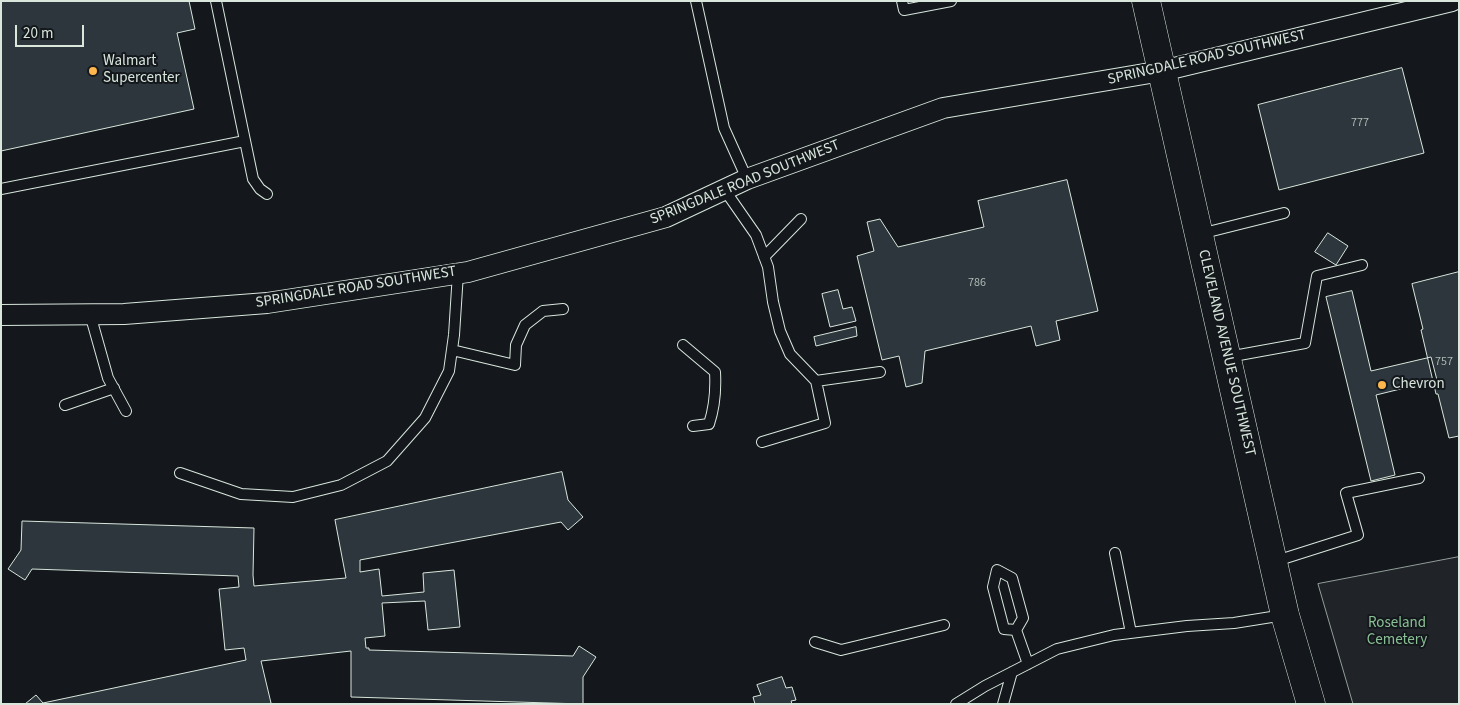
<!DOCTYPE html>
<style>
body{margin:0}
#map{position:relative;width:1460px;height:705px;overflow:hidden;background:#14181c;font-family:"Source Sans 3",sans-serif}
canvas{display:block}
.frame{position:absolute;inset:0;border:2px solid #d8e6dc;pointer-events:none}
.scale{position:absolute;left:15px;top:25px;width:69px;height:22px;box-sizing:border-box;border:2px solid #d8e6dc;border-top:0;padding-left:6px;font-size:15px;line-height:18px;white-space:nowrap;color:#d8e6dc;-webkit-text-stroke:4px #14181c;paint-order:stroke}
</style>
<div id="map">
<canvas width="1460" height="705"></canvas>
<div class="frame"></div>
<div class="scale">20 m</div>
</div>
<script>
const ctx = document.querySelector('canvas').getContext('2d');
ctx.lineJoin = 'round';
function fillPath(path, color) {
  ctx.fillStyle = color;
  ctx.fill(path, 'evenodd');
}
function strokePath(path, color, width, dash) {
  ctx.strokeStyle = color;
  ctx.lineWidth = width;
  ctx.lineCap = dash ? 'butt' : 'round';
  ctx.setLineDash(dash || []);
  ctx.stroke(path);
}
function drawText(font, color, halo, rows, align = 'center') {
  ctx.font = font + ' "Source Sans 3",sans-serif';
  ctx.lineWidth = 4;
  ctx.setLineDash([]);
  ctx.textBaseline = 'middle';
  ctx.strokeStyle = halo;
  ctx.fillStyle = color;
  for (const [text, x, y, turn = 0] of rows) {
    ctx.save();
    ctx.translate(x, y);
    ctx.rotate((+turn || 0) * Math.PI / 180);
    ctx.textAlign = isNaN(turn) ? turn : align;
    if (halo) ctx.strokeText(text, 0, 0);
    ctx.fillText(text, 0, 0);
    ctx.restore();
  }
}
const green = new Path2D(`
 M 1459,557 L 1459,704 L 1353,704 L 1318,584 Z`);
const building = new Path2D(`
 M 1,1 L 189,1 L 195,29 L 177,33 L 194,109 L 1,151 Z
 M 1402,68 L 1424,153 L 1279,190 L 1258,105 Z
 M 1067,180 L 1098,311 L 1056,321 L 1060,340 L 1036,346 L 1031,326 L 925,351 L 922,383 L 906,387 L 899,356 L 882,360 L 857,256 L 874,251 L 867,222 L 880,219 L 898,247 L 984,227 L 978,201 Z
 M 1328,233 L 1348,246 L 1336,265 L 1315,252 Z
 M 1459,272 L 1459,436 L 1449,438 L 1438,394 L 1436,394 L 1421,330 L 1423,329 L 1412,284 Z
 M 838,290 L 843,309 L 852,307 L 856,321 L 830,327 L 822,294 Z
 M 1352,291 L 1371,371 L 1431,357 L 1437,380 L 1376,395 L 1395,475 L 1371,481 L 1326,297 Z
 M 856,327 L 857,336 L 816,346 L 814,337 Z
 M 562,472 L 568,500 L 583,517 L 568,530 L 561,522 L 360,560 L 360,572 L 379,569 L 382,596 L 424,592 L 423,573 L 454,570 L 460,627 L 428,630 L 425,601 L 382,603 L 385,636 L 365,638 L 366,648 L 369,648 L 369,650 L 573,656 L 579,646 L 596,657 L 583,677 L 583,704 L 351,697 L 351,651 L 261,661 L 271,703 L 268,704 L 25,704 L 36,695 L 43,703 L 246,660 L 244,648 L 225,650 L 219,589 L 239,587 L 238,576 L 32,569 L 25,580 L 8,569 L 21,550 L 22,521 L 254,528 L 253,575 L 254,586 L 346,578 L 335,520 Z
 M 782,677 L 786,688 L 792,687 L 796,700 L 791,701 L 792,704 L 755,704 L 753,697 L 761,695 L 757,685 Z`);
const lane = new Path2D(`
 M 216,1 L 253,179 L 260,189 L 267,194
 M 696,1 L 724,128 L 747,179
 M 902,1 L 904,10 L 951,1
 M 1,189 L 245,141
 M 724,189 L 756,235 L 768,267 L 773,302 L 780,331 L 790,354 L 816,381 L 825,423 L 762,442
 M 1200,234 L 1284,213
 M 764,257 L 801,219
 M 90,314 L 108,378 L 126,411
 M 683,345 L 715,372 C 716,390 715,406 709,424 L 693,426
 M 452,350 L 515,365 L 516,345 L 525,325 L 543,311 L 563,309
 M 1228,357 L 1305,343 L 1317,276 L 1362,265
 M 816,381 L 880,372
 M 65,405 L 114,388
 M 180,473 L 241,494 L 293,497 L 341,485 L 387,461 L 425,418 L 449,371 L 454,335 L 458,273
 M 1115,553 L 1131,633
 M 1273,562 L 1358,535 L 1346,493 L 1419,478
 M 1016,630 L 1004,629 L 993,587 L 997,570 L 1012,578 L 1023,618 L 1016,630 L 1028,664
 M 815,642 L 841,650 L 944,625
 M 956,704 L 985,686 L 1057,649 L 1114,635 L 1187,626 L 1234,623 L 1284,615
 M 1003,704 L 1012,672`);
const street = new Path2D(`
 M 1,315 L 124,314 L 267,303 L 468,272 L 666,217 L 747,179 L 943,108 L 1162,71 L 1452,1`);
const secondary = new Path2D(`
 M 1146,1 L 1285,615 L 1311,704`);
const markers = [
 [93,71,5,"#ffb74d"],
 [1382,385,5,"#ffb74d"]
];
const numberNames = [
 ["777",1360,123],
 ["786",977,283],
 ["757",1444,362]
];
const streetNames = [
 ["SPRINGDALE ROAD SOUTHWEST",1207,58,-13],
 ["SPRINGDALE ROAD SOUTHWEST",745,183,-22],
 ["SPRINGDALE ROAD SOUTHWEST",356,288,-9],
 ["CLEVELAND AVENUE SOUTHWEST",1226,353,77]
];
const poiNames = [
 ["Walmart",103,62],
 ["Supercenter",103,79],
 ["Chevron",1392,385]
];
const parkNames = [
 ["Roseland",1397,624],
 ["Cemetery",1397,641]
];
fillPath(green, '#202428');
strokePath(green, '#939e99', 1);
fillPath(building, '#2c363c');
strokePath(building, '#d8e6dc', 1);
strokePath(lane, '#d8e6dc', 12);
strokePath(street, '#d8e6dc', 22);
strokePath(secondary, '#d8e6dc', 29);
strokePath(lane, '#14181c', 10);
strokePath(street, '#14181c', 20);
strokePath(secondary, '#14181c', 28);
for (const [x, y, r, color] of markers) {
  const dot = new Path2D();
  dot.arc(x, y, r, 0, 2 * Math.PI);
  ctx.fillStyle = color;
  ctx.fill(dot);
  strokePath(dot, '#14181c', 2);
}
drawText('12px', '#adbab4', null, numberNames);
drawText('15px', '#d8e6dc', '#14181c', streetNames);
drawText('15px', '#d8e6dc', '#14181c', poiNames, 'left');
drawText('15px', '#8ac095', '#14181c', parkNames);
</script>
